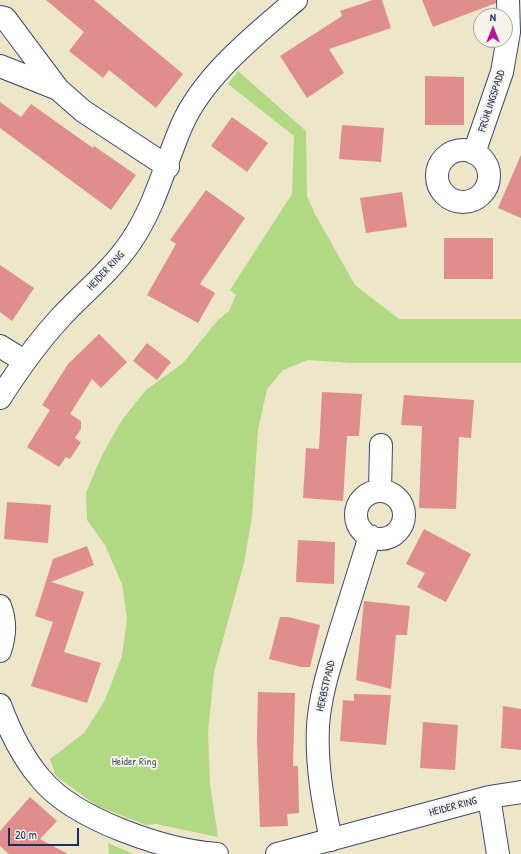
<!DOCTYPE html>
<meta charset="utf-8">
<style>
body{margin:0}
#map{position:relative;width:521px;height:854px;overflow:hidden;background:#ede6c9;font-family:"Patrick Hand",sans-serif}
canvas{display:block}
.north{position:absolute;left:473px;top:8px;width:40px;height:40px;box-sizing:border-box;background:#f7f3e8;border:1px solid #9fa5b1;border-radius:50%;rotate:0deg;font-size:11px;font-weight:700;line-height:16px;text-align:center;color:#1b2f5e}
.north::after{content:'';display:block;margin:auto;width:14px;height:18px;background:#b5179e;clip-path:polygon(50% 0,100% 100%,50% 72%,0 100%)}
.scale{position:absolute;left:8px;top:828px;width:71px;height:18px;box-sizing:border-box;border:2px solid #1b2f5e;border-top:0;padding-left:5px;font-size:12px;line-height:14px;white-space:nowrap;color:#1b2f5e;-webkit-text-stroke:3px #f7f3e8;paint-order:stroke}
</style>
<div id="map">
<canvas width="521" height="854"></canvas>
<div class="north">N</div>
<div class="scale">20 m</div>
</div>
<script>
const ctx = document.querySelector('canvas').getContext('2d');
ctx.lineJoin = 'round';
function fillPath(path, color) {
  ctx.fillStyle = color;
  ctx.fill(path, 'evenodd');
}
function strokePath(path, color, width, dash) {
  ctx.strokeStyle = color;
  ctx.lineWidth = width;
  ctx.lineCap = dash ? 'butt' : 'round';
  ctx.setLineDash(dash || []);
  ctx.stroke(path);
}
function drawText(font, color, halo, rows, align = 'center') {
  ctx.font = font + ' "Patrick Hand",sans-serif';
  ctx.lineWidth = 4;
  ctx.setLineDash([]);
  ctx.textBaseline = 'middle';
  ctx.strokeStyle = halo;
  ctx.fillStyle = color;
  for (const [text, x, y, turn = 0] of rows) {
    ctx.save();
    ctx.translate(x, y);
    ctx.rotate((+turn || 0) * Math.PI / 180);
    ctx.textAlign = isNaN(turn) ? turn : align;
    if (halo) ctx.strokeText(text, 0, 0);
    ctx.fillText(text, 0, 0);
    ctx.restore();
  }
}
const green = new Path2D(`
 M 238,71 L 306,131 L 307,196 L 315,214 L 355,285 L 399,319 L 521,319 L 521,363 L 351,363 L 308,360 L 283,370 L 267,389 L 258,430 L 252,517 L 244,563 L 214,672 L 208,733 L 210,784 L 218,837 L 156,824 L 146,825 L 97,806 L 56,776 L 50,759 L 84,733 L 105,700 L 122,656 L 127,619 L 122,584 L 105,545 L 87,520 L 86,493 L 102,455 L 122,420 L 146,390 L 183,363 L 217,321 L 229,311 L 236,295 L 230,290 L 292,194 L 294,136 L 228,84 Z
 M 108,843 L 133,854 L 109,854 Z`);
const building = new Path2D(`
 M 46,0 L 94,0 L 183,74 L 156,108 L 109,70 L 103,78 L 69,51 L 84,32 Z
 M 373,0 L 382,0 L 391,28 L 329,49 L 344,73 L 307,98 L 280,56 L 342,16 L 340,11 Z
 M 422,0 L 496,0 L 496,3 L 433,27 Z
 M 425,76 L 464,77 L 464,125 L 425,125 Z
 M 0,102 L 21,117 L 31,104 L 93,148 L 94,146 L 136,175 L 111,210 L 0,128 Z
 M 232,117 L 268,143 L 247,172 L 211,146 Z
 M 342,125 L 384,128 L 381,162 L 339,159 Z
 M 521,155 L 521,218 L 498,208 Z
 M 206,190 L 245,218 L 200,284 L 215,293 L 198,323 L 147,295 L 176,244 L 170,240 Z
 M 402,192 L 407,227 L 366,233 L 360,198 Z
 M 444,238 L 493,238 L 493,279 L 444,279 Z
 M 0,265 L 34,288 L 12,321 L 0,312 Z
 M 99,334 L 127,362 L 101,388 L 92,379 L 70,414 L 81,421 L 81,429 L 75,438 L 81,442 L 70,459 L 66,457 L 59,467 L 27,447 L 50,410 L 42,405 L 68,364 Z
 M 147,343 L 171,362 L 157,380 L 133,361 Z
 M 322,392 L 362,394 L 359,436 L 347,436 L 343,501 L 303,498 L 306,448 L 319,449 Z
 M 404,395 L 474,400 L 471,438 L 459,437 L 456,509 L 419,508 L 422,426 L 401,425 Z
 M 7,502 L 51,505 L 48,543 L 4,539 Z
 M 424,529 L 471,554 L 446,602 L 417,587 L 425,573 L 406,564 Z
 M 298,540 L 335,542 L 334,584 L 296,582 Z
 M 87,546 L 94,565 L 51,582 L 84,592 L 64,652 L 101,663 L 87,703 L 31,686 L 53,622 L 35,616 L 53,559 Z
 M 364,601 L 410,606 L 407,635 L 396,635 L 391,689 L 356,680 Z
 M 280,617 L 288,617 L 320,625 L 310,667 L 301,667 L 269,659 Z
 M 258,692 L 295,693 L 293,766 L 298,766 L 299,813 L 287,814 L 288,826 L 260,827 L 257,738 Z
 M 354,694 L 391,695 L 386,745 L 340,741 L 343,700 L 354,701 Z
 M 503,706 L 521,709 L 521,750 L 501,748 Z
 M 423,722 L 458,725 L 455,770 L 420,768 Z
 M 30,797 L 57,821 L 40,839 L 68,854 L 9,854 L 0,846 L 0,831 Z`);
const minor = new Path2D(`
 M 0,17 L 5,18 L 58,89 L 83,111 L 168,167
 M 0,66 L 58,89
 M437 176a26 26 0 1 1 52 0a26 26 0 1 1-52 0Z
 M 474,153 L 502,72 L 509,32 L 508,0
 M 0,346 L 24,361
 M 0,398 C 18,370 37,343 60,318 C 83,293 110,272 130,243 C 155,207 164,167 181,127 C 202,77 255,35 296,0
 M 380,491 L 381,445
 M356 515a24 24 0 1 1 48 0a24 24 0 1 1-48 0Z
 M 0,606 C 6,622 5,635 0,651
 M 0,705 C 10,732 22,757 41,779 C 75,820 165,850 217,854
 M 489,797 L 498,854
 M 331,840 C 323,802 316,765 318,726 C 320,694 331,662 340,632 C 350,600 360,568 370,536
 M 277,854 L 489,797 L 521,792`);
const streetNames = [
 ["FRÜHLINGSPADD",492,101,-72],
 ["HEIDER RING",106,271,-47],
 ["HERBSTPADD",326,686,-77],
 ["HEIDER RING",453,807,-15]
];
const parkNames = [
 ["Heider Ring",134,762]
];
fillPath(green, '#b1d883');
fillPath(building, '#df8e8d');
strokePath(minor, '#3a4a6e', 24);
strokePath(minor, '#fff', 22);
drawText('11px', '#1b2f5e', '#f7f3e8', streetNames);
drawText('11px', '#405967', '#f7f3e8', parkNames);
</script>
